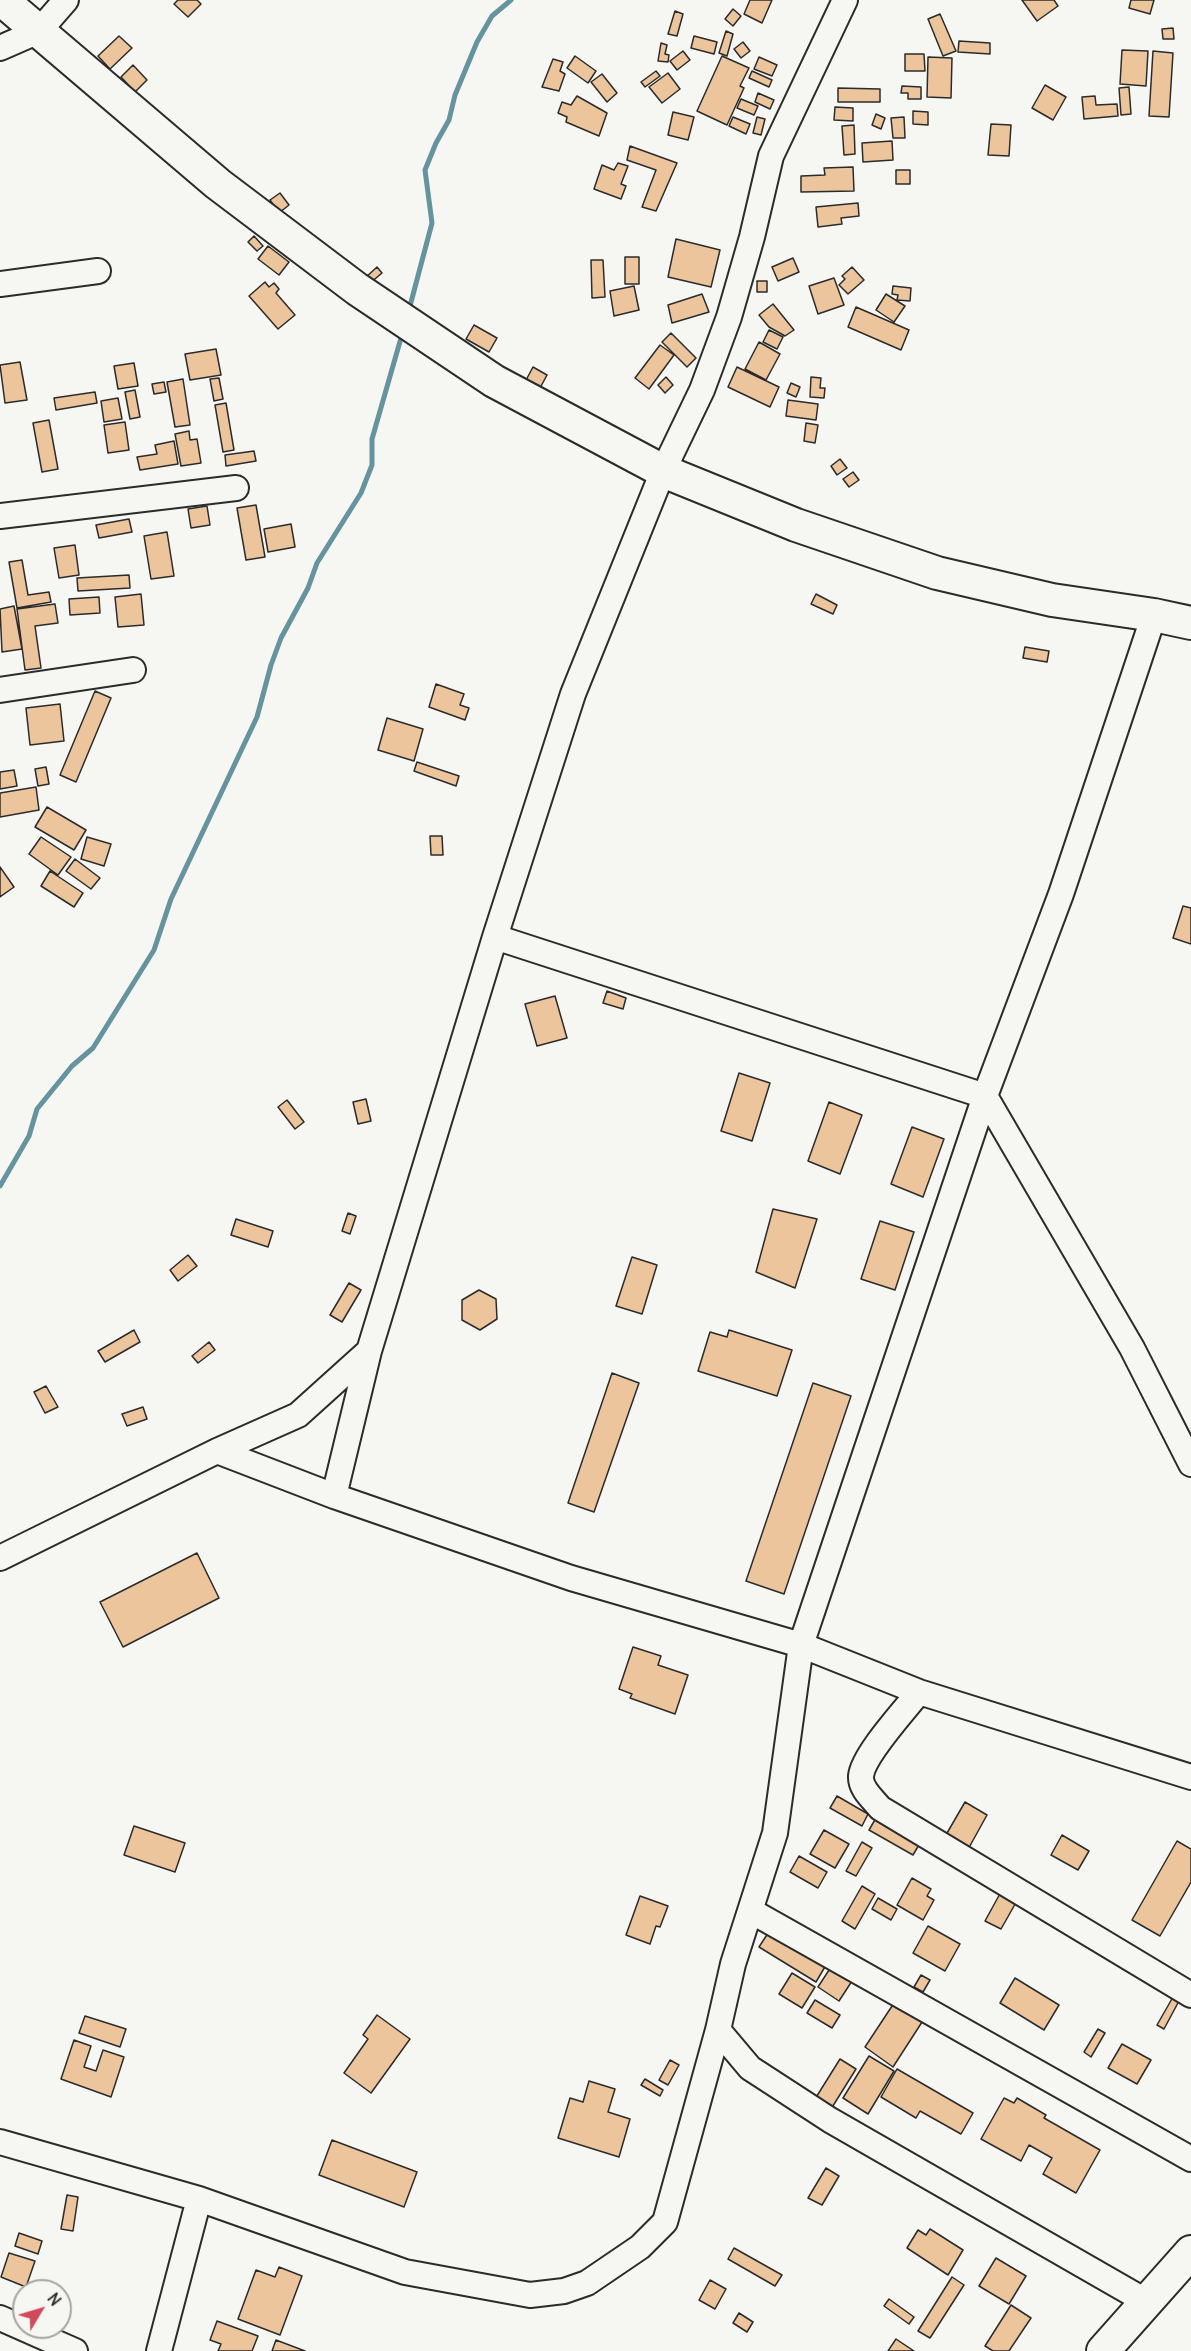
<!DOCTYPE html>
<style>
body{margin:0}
#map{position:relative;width:1191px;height:2351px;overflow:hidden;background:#f6f6f2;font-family:Delius,sans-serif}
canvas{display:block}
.north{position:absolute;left:12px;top:2279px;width:60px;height:60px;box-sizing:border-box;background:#f6f6f2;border:2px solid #a5a5a2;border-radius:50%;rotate:52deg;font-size:16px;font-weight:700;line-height:24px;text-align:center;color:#2b2b2b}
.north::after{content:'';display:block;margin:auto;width:21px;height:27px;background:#d1495b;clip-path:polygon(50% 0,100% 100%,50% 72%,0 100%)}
</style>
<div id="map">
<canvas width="1191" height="2351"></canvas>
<div class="north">N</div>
</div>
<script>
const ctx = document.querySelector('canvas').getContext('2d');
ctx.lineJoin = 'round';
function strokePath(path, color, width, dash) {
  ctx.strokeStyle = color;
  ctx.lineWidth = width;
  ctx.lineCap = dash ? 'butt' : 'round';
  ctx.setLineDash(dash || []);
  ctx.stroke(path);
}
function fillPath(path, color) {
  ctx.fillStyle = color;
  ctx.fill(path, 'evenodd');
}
const stream = new Path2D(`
 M 410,306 L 432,223 L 425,170 L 436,143 L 449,120 L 455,95 L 477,42 L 492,16 L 511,0
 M 0,1186 L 29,1136 L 37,1109 L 72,1066 L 93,1048 L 154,950 L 171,899 L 257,717 L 271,665 L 281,638 L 308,588 L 317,563 L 361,493 L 372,465 L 372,439 L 401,338`);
const building = new Path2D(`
 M 178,0 L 197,0 L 201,4 L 188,17 L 174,4 Z
 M 750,0 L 772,0 L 762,23 L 744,14 Z
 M 1022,0 L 1054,0 L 1058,6 L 1037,21 Z
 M 1131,0 L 1154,0 L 1150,14 L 1129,8 Z
 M 733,9 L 741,16 L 733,26 L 725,19 Z
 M 675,11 L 683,14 L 677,36 L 668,34 Z
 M 940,14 L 956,51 L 943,56 L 928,19 Z
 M 1173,28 L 1174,39 L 1163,39 L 1162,29 Z
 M 726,31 L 733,34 L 727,56 L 719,53 Z
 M 119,36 L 132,48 L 110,69 L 98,56 Z
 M 694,36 L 717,42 L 714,54 L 691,48 Z
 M 959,41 L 990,43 L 990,54 L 958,52 Z
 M 743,42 L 750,51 L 741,58 L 734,49 Z
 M 661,43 L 667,45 L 665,54 L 669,55 L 668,62 L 658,61 Z
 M 1122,50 L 1148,51 L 1146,86 L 1120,84 Z
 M 683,51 L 690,60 L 677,70 L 670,61 Z
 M 1153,51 L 1173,53 L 1169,117 L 1149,116 Z
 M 905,54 L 924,54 L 925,71 L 905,71 Z
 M 575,56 L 596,71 L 588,83 L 567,68 Z
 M 722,56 L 749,68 L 740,86 L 744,88 L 727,125 L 697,111 Z
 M 759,57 L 777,65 L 772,76 L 754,69 Z
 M 928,57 L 952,58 L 951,98 L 927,97 Z
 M 553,59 L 563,62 L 560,71 L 565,74 L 559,91 L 542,87 Z
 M 133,65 L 147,80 L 135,92 L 121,77 Z
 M 656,71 L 660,76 L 645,87 L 641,82 Z
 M 752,71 L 772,80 L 769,87 L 749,78 Z
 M 668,73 L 680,89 L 662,103 L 649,87 Z
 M 602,74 L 617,93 L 607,102 L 591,82 Z
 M 1045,85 L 1066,97 L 1053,120 L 1032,108 Z
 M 902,86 L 921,87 L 921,99 L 908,99 L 908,93 L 901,93 Z
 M 1129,87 L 1131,114 L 1121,115 L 1119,88 Z
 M 838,88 L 880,89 L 880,102 L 838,102 Z
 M 758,93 L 774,100 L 770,109 L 755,102 Z
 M 577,96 L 607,113 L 599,136 L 566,122 L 567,117 L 558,113 L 562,102 L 571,105 Z
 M 1095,96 L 1096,105 L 1117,104 L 1118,116 L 1084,119 L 1082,97 Z
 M 741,99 L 758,106 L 754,115 L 737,108 Z
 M 835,107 L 853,108 L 853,121 L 834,120 Z
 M 913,111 L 928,112 L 928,125 L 913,124 Z
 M 673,112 L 694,117 L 688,140 L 668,135 Z
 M 876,114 L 885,118 L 881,129 L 872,125 Z
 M 733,117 L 750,124 L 746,134 L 729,126 Z
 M 757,117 L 765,119 L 761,135 L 753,133 Z
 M 904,117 L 905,138 L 893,138 L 891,118 Z
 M 991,124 L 1011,125 L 1009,156 L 988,155 Z
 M 854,125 L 855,154 L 844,155 L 842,126 Z
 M 892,141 L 893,160 L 863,162 L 862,143 Z
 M 630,146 L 677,163 L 656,211 L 642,207 L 656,170 L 627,160 Z
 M 618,163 L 628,166 L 621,184 L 626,186 L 621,199 L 594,189 L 602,165 L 614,170 Z
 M 853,167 L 854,191 L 801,192 L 801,176 L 825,175 L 824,168 Z
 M 896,170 L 910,170 L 910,184 L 896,184 Z
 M 280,193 L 289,205 L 279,213 L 270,200 Z
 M 858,203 L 859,216 L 841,218 L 842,224 L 818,227 L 816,207 Z
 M 254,236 L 263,246 L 257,251 L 248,242 Z
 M 676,239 L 720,250 L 711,287 L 668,277 Z
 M 268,246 L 289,262 L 279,275 L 258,259 Z
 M 625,257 L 639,257 L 639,284 L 625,284 Z
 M 793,258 L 799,272 L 778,281 L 772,267 Z
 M 591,260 L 603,260 L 605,297 L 592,298 Z
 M 377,267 L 382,273 L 369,284 L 364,279 Z
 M 852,267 L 864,280 L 848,294 L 839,285 L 845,279 L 842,276 Z
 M 834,278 L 844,305 L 818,314 L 809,286 Z
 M 757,281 L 767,281 L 767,292 L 757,292 Z
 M 265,282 L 269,287 L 274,283 L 279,289 L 276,293 L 295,315 L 278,329 L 249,296 Z
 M 634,286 L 639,310 L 614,316 L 610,291 Z
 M 893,286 L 911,288 L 910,301 L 897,300 L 898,295 L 892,294 Z
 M 702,294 L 709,312 L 672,323 L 668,305 Z
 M 886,294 L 905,306 L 894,322 L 876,310 Z
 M 773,304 L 794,330 L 785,336 L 769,327 L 759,315 Z
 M 856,307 L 909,330 L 901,350 L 848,327 Z
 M 474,325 L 497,338 L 489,352 L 466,339 Z
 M 769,330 L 783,337 L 777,349 L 763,342 Z
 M 671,333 L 696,358 L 687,367 L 662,342 Z
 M 759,342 L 780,354 L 766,380 L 745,369 Z
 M 660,345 L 674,355 L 649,389 L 635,378 Z
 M 216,349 L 221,375 L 190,380 L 185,354 Z
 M 20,362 L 27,400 L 5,403 L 0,365 Z
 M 134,363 L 138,386 L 118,389 L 114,366 Z
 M 533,367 L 547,375 L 539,390 L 525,382 Z
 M 737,367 L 779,387 L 770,407 L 728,387 Z
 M 666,377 L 673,385 L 665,393 L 658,385 Z
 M 811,377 L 821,378 L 820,388 L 825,388 L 824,398 L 810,397 Z
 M 219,378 L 223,399 L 214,401 L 210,379 Z
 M 183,379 L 190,425 L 175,427 L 167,382 Z
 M 164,382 L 166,392 L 154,394 L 152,384 Z
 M 791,383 L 800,387 L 796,397 L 787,393 Z
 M 135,390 L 140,417 L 130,419 L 125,392 Z
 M 95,392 L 97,403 L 56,410 L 54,398 Z
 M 118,398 L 122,419 L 104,422 L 101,401 Z
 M 788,400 L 818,404 L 816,420 L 786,416 Z
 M 226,403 L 234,450 L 223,452 L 215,405 Z
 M 49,420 L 58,469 L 42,472 L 33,423 Z
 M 125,422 L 129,450 L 108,453 L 104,425 Z
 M 806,423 L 818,425 L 815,443 L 804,441 Z
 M 189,431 L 190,440 L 197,439 L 201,463 L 181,466 L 175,434 Z
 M 174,441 L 178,464 L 140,470 L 137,457 L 157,454 L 155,445 Z
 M 254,451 L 256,461 L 226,466 L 225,455 Z
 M 840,459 L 847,468 L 837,475 L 831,466 Z
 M 853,472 L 859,480 L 849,487 L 843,479 Z
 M 256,505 L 265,557 L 246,560 L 237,508 Z
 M 207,506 L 210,525 L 191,528 L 188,509 Z
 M 129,519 L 132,532 L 99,538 L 96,525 Z
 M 291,524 L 295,547 L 268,552 L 264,529 Z
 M 167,532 L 174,576 L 151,579 L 144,536 Z
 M 75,545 L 79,575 L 59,578 L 54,548 Z
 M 22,560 L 28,595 L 49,592 L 51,602 L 17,608 L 9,562 Z
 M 129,575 L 130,588 L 78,591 L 77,578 Z
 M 141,594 L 144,625 L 118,627 L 115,597 Z
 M 816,594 L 837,605 L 833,614 L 811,604 Z
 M 99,597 L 100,613 L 70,615 L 69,599 Z
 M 55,604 L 58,623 L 35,626 L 41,668 L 25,670 L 17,609 Z
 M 14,606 L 22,649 L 2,652 L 0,609 Z
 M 1025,647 L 1049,651 L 1047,662 L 1023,658 Z
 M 436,684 L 464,694 L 460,705 L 469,708 L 465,720 L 429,707 Z
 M 95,691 L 111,698 L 76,782 L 60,775 Z
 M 60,704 L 64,741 L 30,745 L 26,708 Z
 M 387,718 L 423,729 L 414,761 L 378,750 Z
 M 417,762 L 459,776 L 456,786 L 414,771 Z
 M 46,767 L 49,784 L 38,786 L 35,769 Z
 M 14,770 L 17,786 L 0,789 L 0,772 Z
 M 36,787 L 39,810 L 0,817 L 0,793 Z
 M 47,807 L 86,830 L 74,850 L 35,827 Z
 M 430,836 L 442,836 L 443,855 L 431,855 Z
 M 41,837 L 71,857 L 58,875 L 29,854 Z
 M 87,837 L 111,844 L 104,866 L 81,859 Z
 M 75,859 L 100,878 L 91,889 L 66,871 Z
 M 0,867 L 14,887 L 0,897 Z
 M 50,871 L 83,893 L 74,907 L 41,886 Z
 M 1183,906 L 1191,908 L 1191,944 L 1173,938 Z
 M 607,991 L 626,998 L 623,1009 L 603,1003 Z
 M 555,996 L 567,1038 L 537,1046 L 525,1004 Z
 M 739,1073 L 770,1083 L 752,1141 L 721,1131 Z
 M 366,1099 L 371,1121 L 358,1124 L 353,1102 Z
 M 287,1100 L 304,1122 L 295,1129 L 278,1107 Z
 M 829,1102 L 862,1115 L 840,1174 L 808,1161 Z
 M 912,1127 L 944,1139 L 923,1197 L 891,1184 Z
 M 773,1209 L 817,1219 L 795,1288 L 756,1272 Z
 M 348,1213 L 356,1216 L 350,1234 L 342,1231 Z
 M 236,1219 L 273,1231 L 268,1247 L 231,1235 Z
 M 880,1221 L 914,1232 L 895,1290 L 861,1279 Z
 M 188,1255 L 197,1266 L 178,1281 L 170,1270 Z
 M 632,1257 L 657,1265 L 642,1314 L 616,1306 Z
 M 349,1283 L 361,1290 L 342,1322 L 330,1315 Z
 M 479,1290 L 496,1299 L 497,1319 L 480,1330 L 462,1320 L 462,1300 Z
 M 134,1330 L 140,1342 L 105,1362 L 98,1351 Z
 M 729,1330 L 792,1350 L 777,1396 L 698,1371 L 710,1332 L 727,1337 Z
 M 209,1342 L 215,1350 L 198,1363 L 192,1356 Z
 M 612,1373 L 639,1383 L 594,1512 L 568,1503 Z
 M 813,1383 L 851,1396 L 784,1594 L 746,1581 Z
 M 46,1386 L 58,1407 L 45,1413 L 34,1392 Z
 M 143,1407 L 147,1419 L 127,1426 L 122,1414 Z
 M 197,1553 L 219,1598 L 123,1647 L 100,1602 Z
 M 633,1647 L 661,1656 L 658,1665 L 688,1675 L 675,1714 L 630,1698 L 632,1694 L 619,1689 Z
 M 837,1796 L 868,1814 L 862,1826 L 830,1808 Z
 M 965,1802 L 987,1815 L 966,1853 L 943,1840 Z
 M 876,1818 L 920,1843 L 913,1855 L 869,1830 Z
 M 134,1826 L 185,1843 L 175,1872 L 124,1855 Z
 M 824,1830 L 849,1844 L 835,1868 L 810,1854 Z
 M 1062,1835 L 1089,1851 L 1078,1870 L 1051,1855 Z
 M 1177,1841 L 1191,1849 L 1191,1882 L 1160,1936 L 1132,1920 Z
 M 862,1842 L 872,1848 L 856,1876 L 846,1871 Z
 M 799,1856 L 827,1872 L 818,1888 L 790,1872 Z
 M 912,1878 L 931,1889 L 927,1896 L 934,1900 L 923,1920 L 897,1905 Z
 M 862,1886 L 875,1894 L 855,1929 L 842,1921 Z
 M 1002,1890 L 1018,1899 L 1001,1929 L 985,1921 Z
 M 640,1896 L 668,1906 L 660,1927 L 656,1926 L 650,1944 L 626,1935 Z
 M 878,1898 L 897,1909 L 891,1920 L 872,1909 Z
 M 928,1926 L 960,1944 L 945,1971 L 913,1953 Z
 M 770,1930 L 826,1965 L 816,1982 L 759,1947 Z
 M 831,1967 L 852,1981 L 839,2001 L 818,1987 Z
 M 792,1973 L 815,1987 L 802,2008 L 779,1994 Z
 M 921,1975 L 930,1980 L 923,1992 L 914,1987 Z
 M 1015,1978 L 1059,2005 L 1044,2030 L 1000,2003 Z
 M 1173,1997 L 1179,2001 L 1164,2029 L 1157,2025 Z
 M 815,2000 L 840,2015 L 832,2028 L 807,2013 Z
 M 896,2000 L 924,2019 L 893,2067 L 865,2047 Z
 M 377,2015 L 410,2039 L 371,2093 L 344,2073 L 368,2039 L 363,2035 Z
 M 85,2016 L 126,2029 L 120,2047 L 79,2033 Z
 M 1098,2029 L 1105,2033 L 1091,2057 L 1084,2052 Z
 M 74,2040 L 91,2046 L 84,2067 L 96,2071 L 103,2050 L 124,2057 L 111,2097 L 61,2079 Z
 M 1122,2044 L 1151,2060 L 1137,2084 L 1108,2068 Z
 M 869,2056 L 894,2071 L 868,2114 L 843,2098 Z
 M 840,2059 L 856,2069 L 831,2109 L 815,2099 Z
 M 670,2060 L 679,2065 L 668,2085 L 659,2080 Z
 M 897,2069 L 973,2113 L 961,2134 L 920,2111 L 916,2118 L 881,2097 Z
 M 645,2079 L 663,2090 L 660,2096 L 641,2085 Z
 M 589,2081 L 615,2089 L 608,2112 L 630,2119 L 619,2157 L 558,2138 L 570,2098 L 583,2102 Z
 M 1004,2098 L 1014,2103 L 1017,2098 L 1046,2115 L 1044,2118 L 1100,2150 L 1076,2193 L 1043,2174 L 1052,2158 L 1029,2145 L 1021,2161 L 981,2139 Z
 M 332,2140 L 417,2172 L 404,2207 L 319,2175 Z
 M 826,2168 L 839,2176 L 822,2205 L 808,2198 Z
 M 67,2195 L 78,2197 L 73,2231 L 61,2229 Z
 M 930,2229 L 963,2250 L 948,2275 L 907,2248 L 918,2230 L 926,2235 Z
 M 19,2233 L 42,2241 L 38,2254 L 15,2246 Z
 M 734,2248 L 782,2275 L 775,2286 L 728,2259 Z
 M 9,2253 L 35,2261 L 26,2287 L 1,2277 Z
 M 996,2258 L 1026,2276 L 1009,2304 L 979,2286 Z
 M 279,2267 L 302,2276 L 280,2335 L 238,2319 L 256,2270 L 275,2277 Z
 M 952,2277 L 964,2285 L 930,2338 L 918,2331 Z
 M 710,2280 L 726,2289 L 715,2309 L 699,2300 Z
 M 889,2299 L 914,2317 L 909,2324 L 884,2306 Z
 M 1011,2305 L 1031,2318 L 1009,2351 L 993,2351 L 985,2346 Z
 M 739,2313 L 753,2322 L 747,2332 L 733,2323 Z
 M 217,2321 L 258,2336 L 252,2351 L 218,2351 L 221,2344 L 210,2340 Z
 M 896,2339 L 914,2351 L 888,2351 Z
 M 276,2340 L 305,2351 L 272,2351 Z`);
const minor = new Path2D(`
 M 0,48 L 39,31 L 66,0
 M 0,284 L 98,271
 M 0,516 L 236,488
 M 0,690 L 133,670
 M 495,937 L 985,1096 L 1132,1348 L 1191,1464
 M 217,1451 L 298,1415 L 369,1351
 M 334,1496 L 369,1351 L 495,937 L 573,694 L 663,471 L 702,390 L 729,317 L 752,237 L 771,156 L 845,0
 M 0,1558 L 217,1451 L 334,1496 L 571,1578 L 801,1645 L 919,1692 L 1191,1777
 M 919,1692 C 905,1710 863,1755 861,1776 C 860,1789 873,1799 880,1808 L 1191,1995
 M 751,1911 L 1191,2159
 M 718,2030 L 750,2068 L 830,2120 L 1147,2302
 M 0,2142 L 199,2199 L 405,2272 L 530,2295 L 564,2291 L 587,2283 L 640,2247 L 665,2222 L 718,2030 L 733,1964 L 775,1833 L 801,1645 L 985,1096 L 1061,894 L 1154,615
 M 0,2318 L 75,2351
 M 159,2351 L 199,2199`);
const major = new Path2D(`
 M 2,0 L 218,184 L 357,289 L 494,381 L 663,471 L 796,525 L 937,573 L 1052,600 L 1154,615 L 1191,623
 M 1103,2351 L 1191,2252`);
strokePath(stream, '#65939e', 5);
fillPath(building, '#ecc59c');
strokePath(building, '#2b2b2b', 1.5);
strokePath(minor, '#2b2b2b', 28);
strokePath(major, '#2b2b2b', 36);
strokePath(minor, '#f6f6f2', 24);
strokePath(major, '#f6f6f2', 32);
</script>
